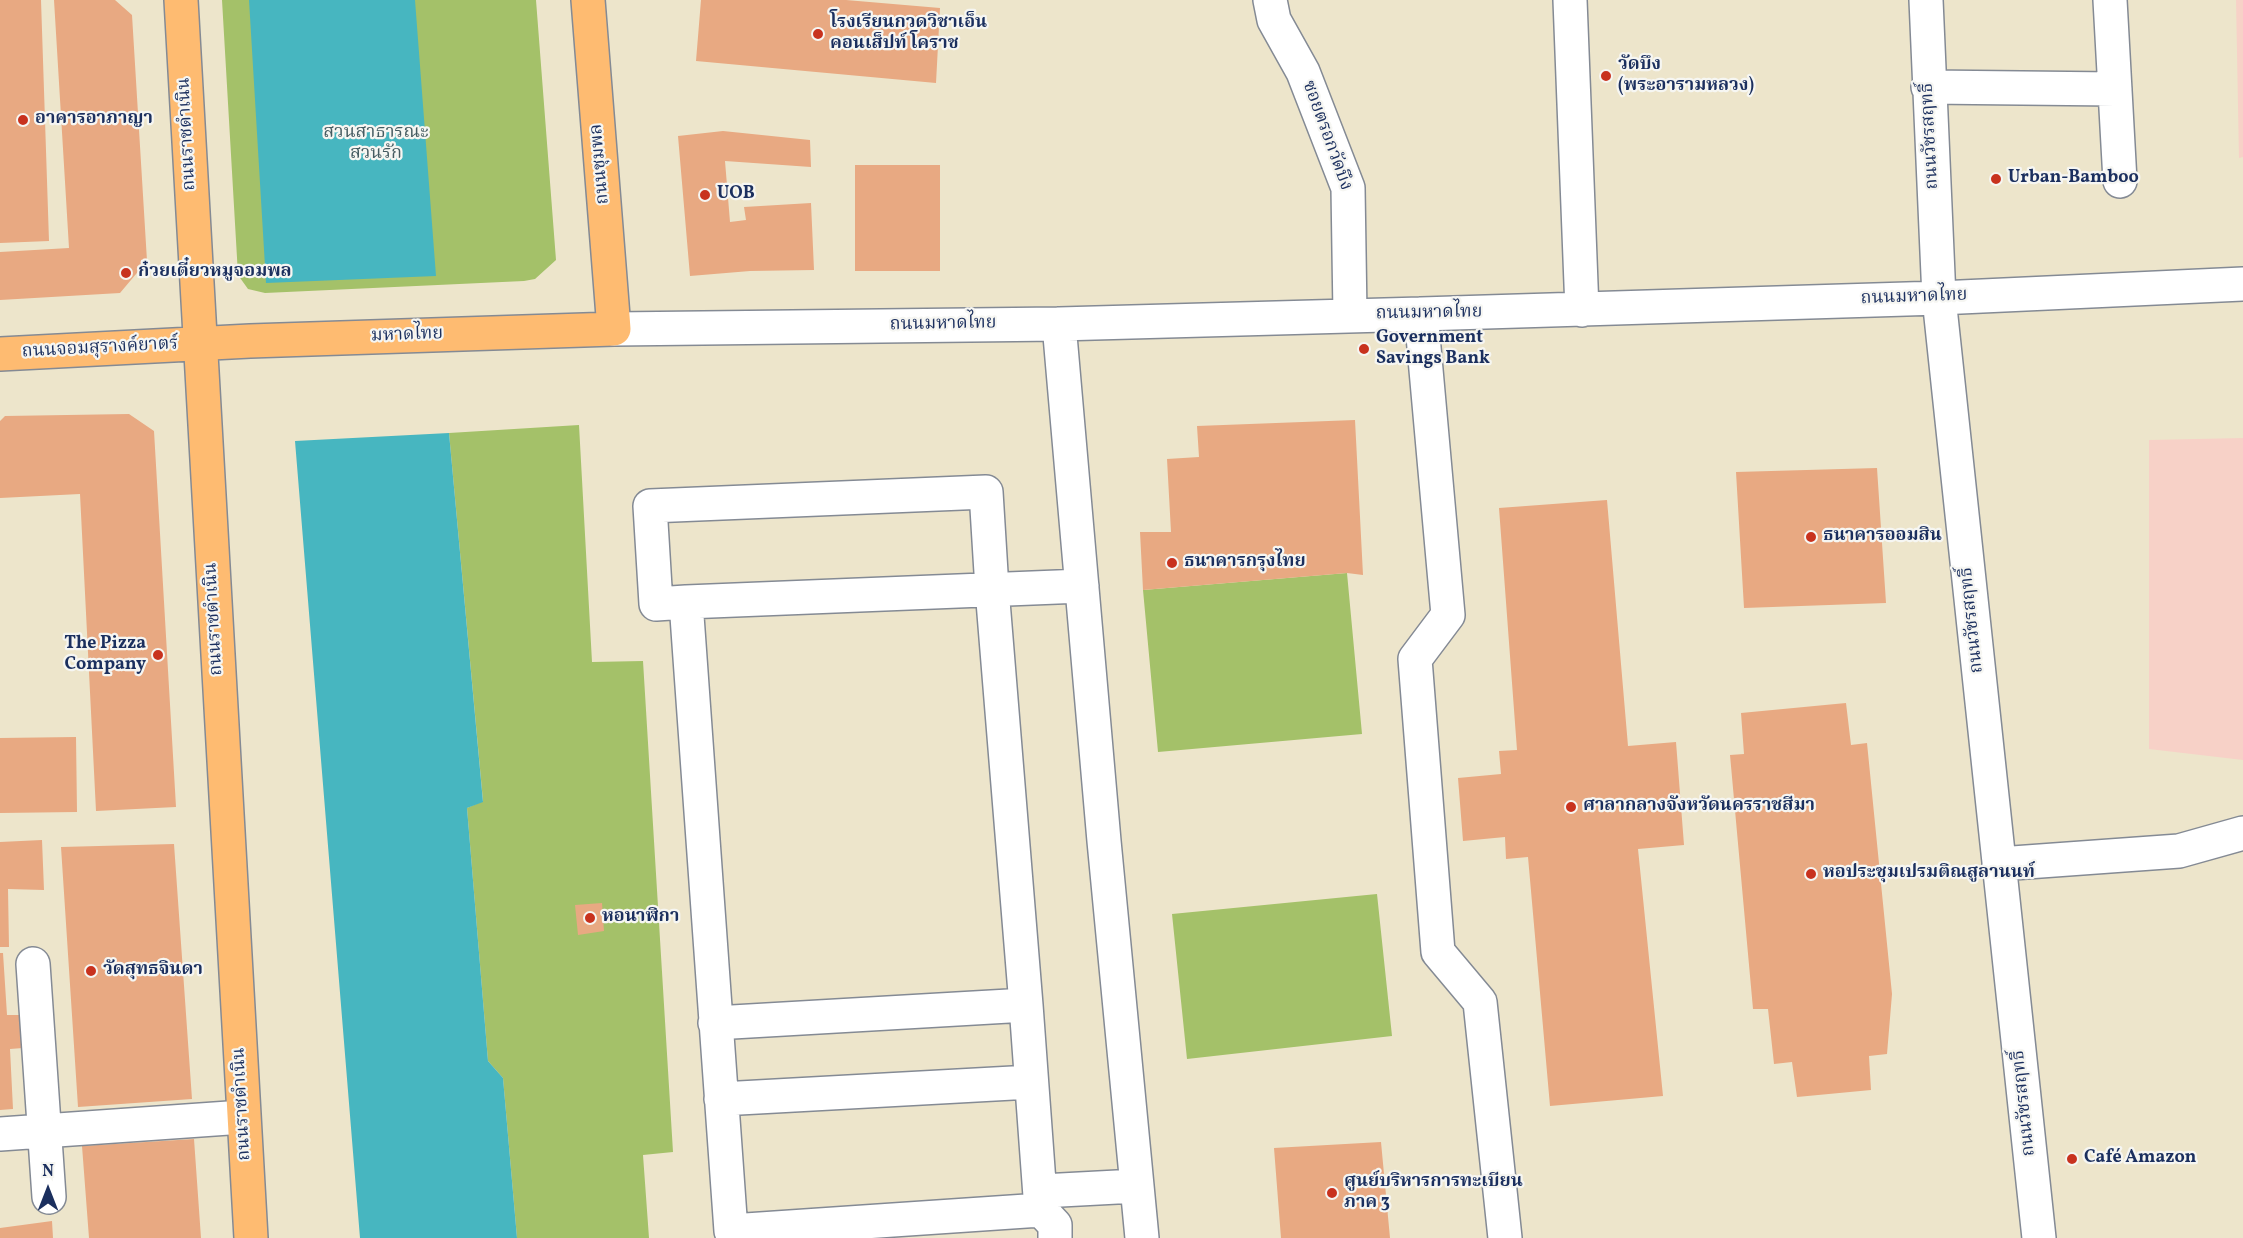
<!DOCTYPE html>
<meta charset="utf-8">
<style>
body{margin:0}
#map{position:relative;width:2243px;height:1238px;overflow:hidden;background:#ede5cb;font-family:Vollkorn,serif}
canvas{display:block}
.north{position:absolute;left:18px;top:1160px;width:60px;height:60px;-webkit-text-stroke:4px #f6f6f2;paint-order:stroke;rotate:0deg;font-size:16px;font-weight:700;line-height:24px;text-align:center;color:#1b2f5e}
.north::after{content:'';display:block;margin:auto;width:21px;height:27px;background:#1b2f5e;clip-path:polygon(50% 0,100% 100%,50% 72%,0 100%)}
</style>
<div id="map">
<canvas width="2243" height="1238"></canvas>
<div class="north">N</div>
</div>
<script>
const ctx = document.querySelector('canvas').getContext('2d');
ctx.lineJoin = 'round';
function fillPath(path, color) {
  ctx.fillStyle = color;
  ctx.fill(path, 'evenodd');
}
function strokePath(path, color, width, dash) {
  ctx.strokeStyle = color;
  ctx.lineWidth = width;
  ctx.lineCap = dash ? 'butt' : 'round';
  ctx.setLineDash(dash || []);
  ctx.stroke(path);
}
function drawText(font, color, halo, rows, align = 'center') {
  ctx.font = font + ' Vollkorn,"Noto Serif Thai",serif';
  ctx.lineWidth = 4.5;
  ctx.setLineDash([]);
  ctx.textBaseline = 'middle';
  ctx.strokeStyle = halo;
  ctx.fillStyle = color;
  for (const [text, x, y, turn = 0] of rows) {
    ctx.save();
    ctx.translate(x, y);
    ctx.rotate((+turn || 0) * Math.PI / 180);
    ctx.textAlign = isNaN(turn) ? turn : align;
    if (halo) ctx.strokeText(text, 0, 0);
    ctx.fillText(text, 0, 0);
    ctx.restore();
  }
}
const built = new Path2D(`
 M 2236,0 L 2243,0 L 2243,157 L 2239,158 Z
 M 2243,438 L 2243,760 L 2149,749 L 2149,440 Z`);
const green = new Path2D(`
 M 222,0 L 536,0 L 556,260 L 535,279 L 524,281 L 265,293 L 248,289 L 238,275 Z
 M 579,425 L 592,662 L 643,661 L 673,1152 L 643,1155 L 649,1238 L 517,1238 L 503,1078 L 488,1061 L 467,808 L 483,801 L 449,433 Z
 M 1347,573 L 1362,734 L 1158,752 L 1143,590 Z
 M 1377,894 L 1392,1036 L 1187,1059 L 1172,914 Z`);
const water = new Path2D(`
 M 249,0 L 415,0 L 436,276 L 266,283 Z
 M 449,433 L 483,802 L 467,808 L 488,1061 L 503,1078 L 517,1238 L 360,1238 L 295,441 Z`);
const building = new Path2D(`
 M 0,0 L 41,0 L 49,241 L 0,243 Z
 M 54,0 L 115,0 L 132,15 L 147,261 L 120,293 L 0,300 L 0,252 L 69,248 Z
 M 701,0 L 846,0 L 940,8 L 936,83 L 696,61 Z
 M 723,131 L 810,140 L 811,167 L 725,161 L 730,222 L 746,220 L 744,207 L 811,203 L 814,270 L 750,271 L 690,276 L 678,136 Z
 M 855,165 L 940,165 L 940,271 L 855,271 Z
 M 129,414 L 154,431 L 176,807 L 96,811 L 80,494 L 0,498 L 0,421 L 5,416 Z
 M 1355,420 L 1363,575 L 1347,573 L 1143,590 L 1140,532 L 1171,532 L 1167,459 L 1199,457 L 1197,426 Z
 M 1877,468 L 1886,603 L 1744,608 L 1736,472 Z
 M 1607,500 L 1628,746 L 1676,742 L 1684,845 L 1638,849 L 1663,1096 L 1550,1106 L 1528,857 L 1506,859 L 1505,837 L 1463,841 L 1458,778 L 1501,774 L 1499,751 L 1517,750 L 1499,508 Z
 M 1846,703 L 1851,745 L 1867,743 L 1892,994 L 1887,1054 L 1869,1056 L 1871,1090 L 1797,1097 L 1792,1062 L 1774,1064 L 1768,1009 L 1753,1009 L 1730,755 L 1744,754 L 1741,713 Z
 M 76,737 L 77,812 L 0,813 L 0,738 Z
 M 42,840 L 44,890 L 8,889 L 9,947 L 0,947 L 0,842 Z
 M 174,844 L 192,1099 L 78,1107 L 61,847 Z
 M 602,903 L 604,931 L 578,935 L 575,905 Z
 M 0,953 L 3,953 L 7,1015 L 22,1015 L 23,1048 L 10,1049 L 13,1109 L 0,1110 Z
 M 194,1139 L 201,1238 L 89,1238 L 82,1146 Z
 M 1381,1142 L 1390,1238 L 1281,1238 L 1274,1148 Z
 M 52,1221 L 53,1238 L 0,1238 L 0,1228 Z`);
const minor = new Path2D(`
 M 1270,0 L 1274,20 L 1303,72 L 1348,188 L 1350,315
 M 1570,0 L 1582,310
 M 1926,0 L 1939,298 L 2039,1238
 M 2110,0 L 2120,181
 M 1928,87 L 2115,89
 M 1421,314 L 1448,615 L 1415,659 L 1438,952 L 1480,1002 L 1505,1238
 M 1059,324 L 1104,841 L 1142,1238
 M 614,329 L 1059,324 L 1421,314 L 1939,298 L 2243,284
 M 686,602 L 1082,586
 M 1999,864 L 2179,851 L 2243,833
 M 33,964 L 49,1197
 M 715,1023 L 1026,1005 L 1041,1210 L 731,1231 L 686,602 L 656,604 L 650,506 L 986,492 L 992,589 L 1026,1005
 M 721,1099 L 1031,1082
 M 0,1134 L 243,1117
 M 1042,1191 L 1136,1186
 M 1041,1210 L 1055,1225 L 1055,1238`);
const major = new Path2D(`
 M 181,0 L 251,1238
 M 0,354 L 250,341 L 614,329 L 588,0`);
const markers = [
 [818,34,6,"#c8321e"],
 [1606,76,6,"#c8321e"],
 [23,120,6,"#c8321e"],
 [1996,179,6,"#c8321e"],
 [705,195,6,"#c8321e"],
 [126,273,6,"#c8321e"],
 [1364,349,6,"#c8321e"],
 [1811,537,6,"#c8321e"],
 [1172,563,6,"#c8321e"],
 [158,655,6,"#c8321e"],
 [1571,807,6,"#c8321e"],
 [1811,874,6,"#c8321e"],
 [590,918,6,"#c8321e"],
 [91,971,6,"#c8321e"],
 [2072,1159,6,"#c8321e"],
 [1332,1193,6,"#c8321e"]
];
const poiNames = [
 ["โรงเรียนกวดวิชาเอ็น",830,24],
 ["คอนเส็ปท์ โคราช",830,45],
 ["วัดบึง",1618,66],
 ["(พระอารามหลวง)",1618,87],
 ["อาคารอาภาญา",35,120],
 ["Urban-Bamboo",2008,179],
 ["UOB",717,195],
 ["ก๋วยเตี๋ยวหมูจอมพล",138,273],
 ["Government",1376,339],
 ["Savings Bank",1376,360],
 ["ธนาคารออมสิน",1823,537],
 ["ธนาคารกรุงไทย",1184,563],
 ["The Pizza",146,645,"right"],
 ["Company",146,666,"right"],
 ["ศาลากลางจังหวัดนครราชสีมา",1583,807],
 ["หอประชุมเปรมติณสูลานนท์",1823,874],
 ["หอนาฬิกา",602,918],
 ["วัดสุทธจินดา",103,971],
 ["Café Amazon",2084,1159],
 ["ศูนย์บริหารการทะเบียน",1344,1183],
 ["ภาค 3",1344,1204]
];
const streetNames = [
 ["ถนนราชดำเนิน",188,134,-93],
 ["ซอยตรอกวัดบึง",1326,136,70],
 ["ถนนวัชรสฤทธิ์",1931,136,-93],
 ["ถนนชุมพล",601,164,-95],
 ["ถนนมหาดไทย",1914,298,-2],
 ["ถนนมหาดไทย",1429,314,-1],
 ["ถนนมหาดไทย",943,325,-1],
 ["มหาดไทย",407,336,-2],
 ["ถนนจอมสุรางค์ยาตร์",100,349,-3],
 ["ถนนราชดำเนิน",215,619,-93],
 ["ถนนวัชรสฤทธิ์",1973,620,-96],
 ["ถนนวัชรสฤทธิ์",2025,1103,-96],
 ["ถนนราชดำเนิน",243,1104,-93]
];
const parkNames = [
 ["สวนสาธารณะ",376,134],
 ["สวนรัก",376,155]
];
fillPath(built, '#f7d1c7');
fillPath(green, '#a4c169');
fillPath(water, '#47b6c0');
fillPath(building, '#e8a982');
strokePath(minor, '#848a94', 36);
strokePath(major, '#848a94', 36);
strokePath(minor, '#fff', 33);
strokePath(major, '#febb71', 33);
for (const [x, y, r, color] of markers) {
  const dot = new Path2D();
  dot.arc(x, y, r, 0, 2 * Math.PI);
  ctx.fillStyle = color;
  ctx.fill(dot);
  strokePath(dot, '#f6f6f2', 2);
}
drawText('bold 18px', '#1b2f5e', '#f6f6f2', poiNames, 'left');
drawText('18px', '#1b2f5e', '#f6f6f2', streetNames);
drawText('18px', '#445b61', '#f6f6f2', parkNames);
</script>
